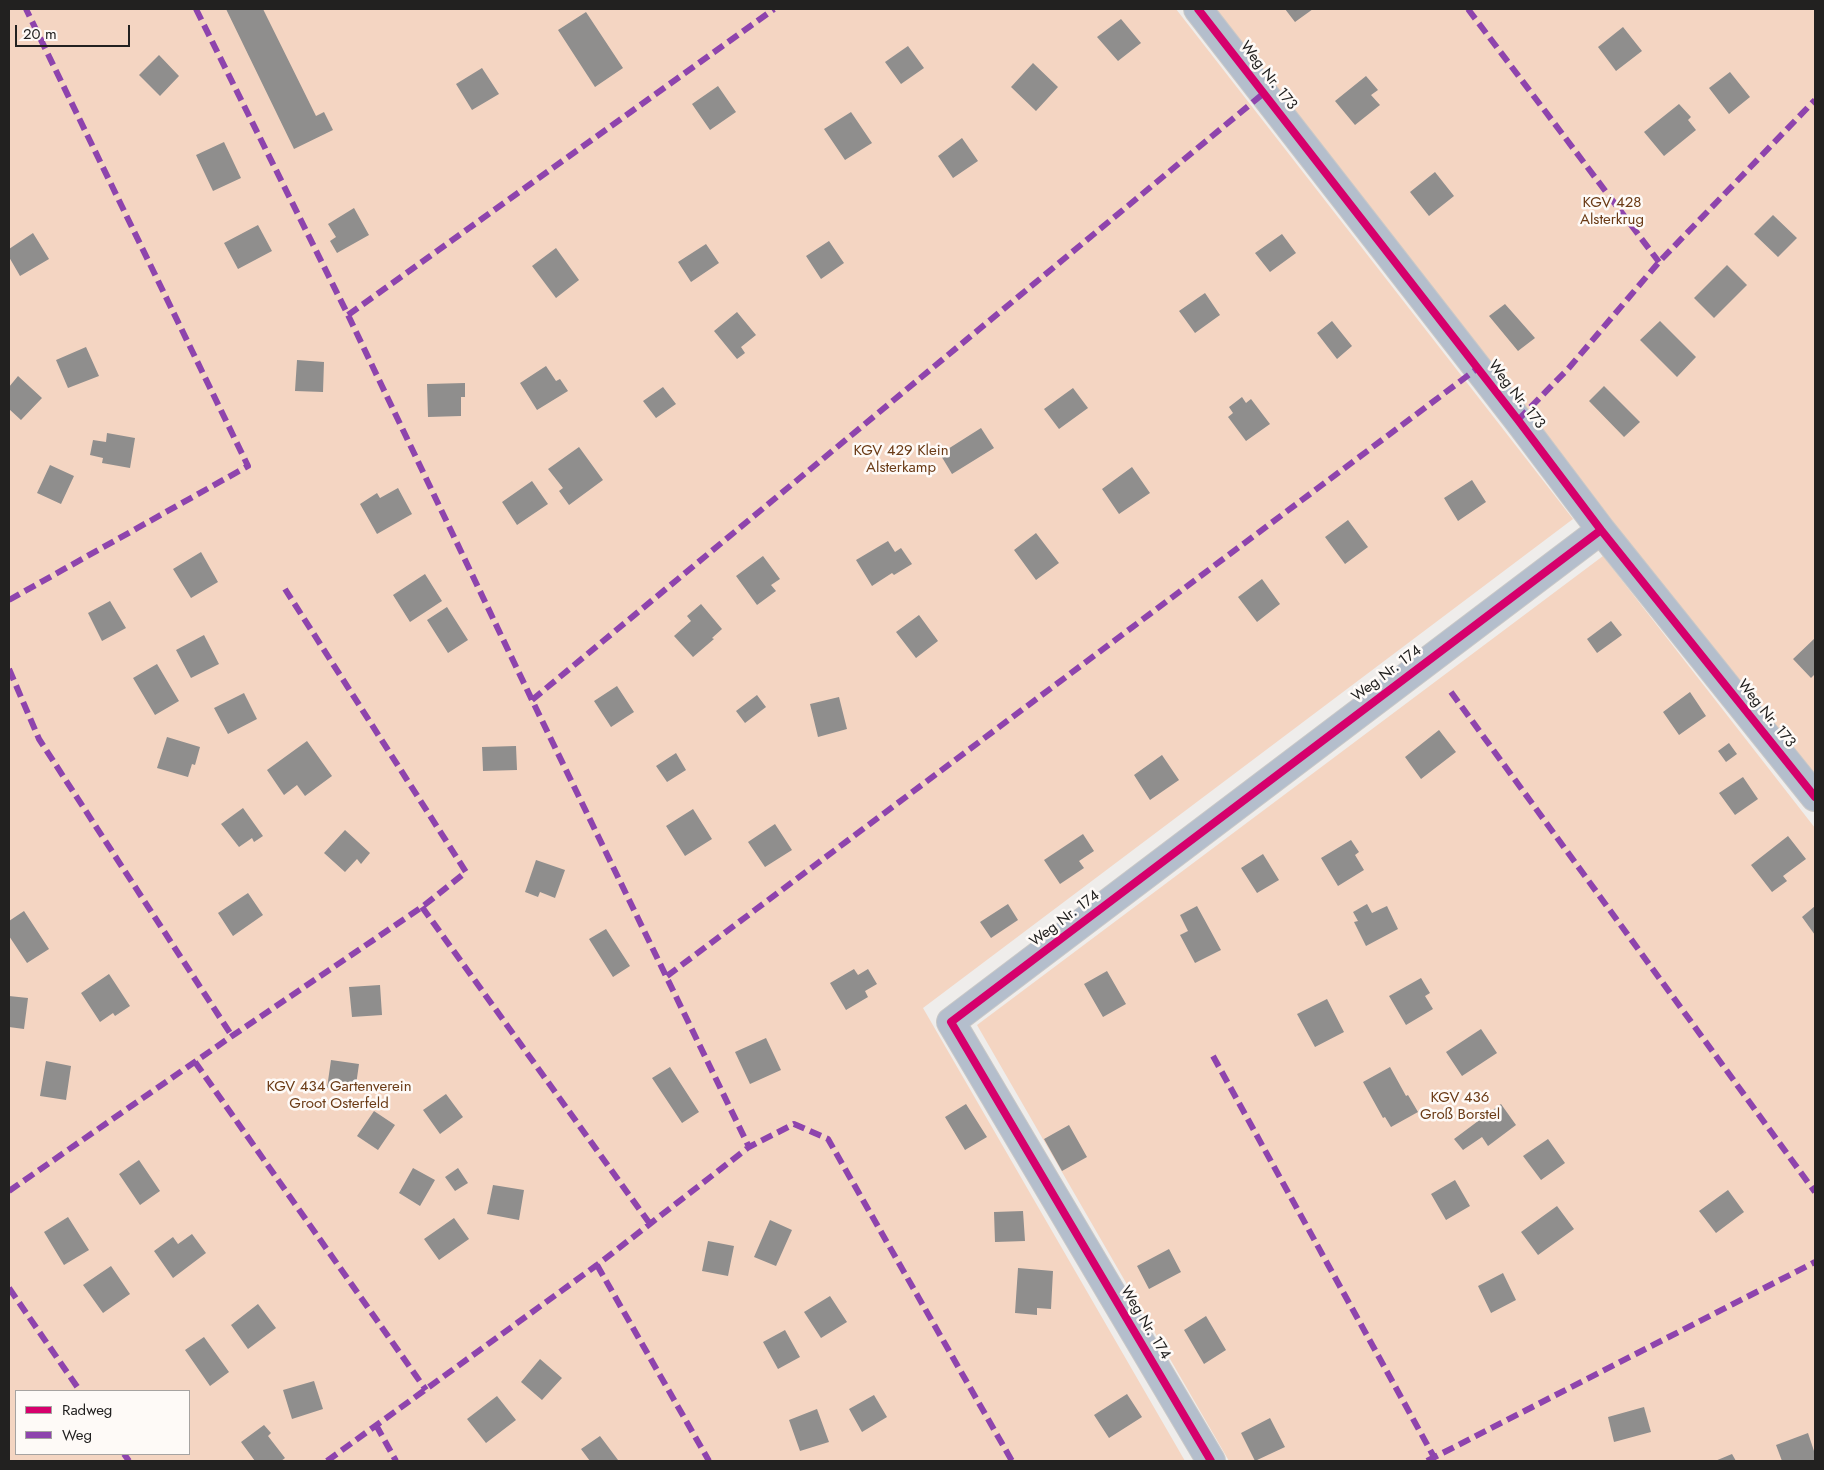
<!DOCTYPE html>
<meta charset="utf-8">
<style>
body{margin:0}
#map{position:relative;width:1824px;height:1470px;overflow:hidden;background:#efedeb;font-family:Jost,sans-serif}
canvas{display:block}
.frame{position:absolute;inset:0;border:10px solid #222120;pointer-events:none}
.legend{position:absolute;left:15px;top:1390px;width:175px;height:65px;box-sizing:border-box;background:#fefaf7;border:1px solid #a6a3a1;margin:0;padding:6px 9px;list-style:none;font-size:15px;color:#222120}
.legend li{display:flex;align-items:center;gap:10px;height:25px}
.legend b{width:25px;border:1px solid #a6a3a1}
.scale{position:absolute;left:15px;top:25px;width:115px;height:22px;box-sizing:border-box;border:2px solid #222120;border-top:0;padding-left:6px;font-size:15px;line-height:18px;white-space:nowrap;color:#222120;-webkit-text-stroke:4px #fefaf7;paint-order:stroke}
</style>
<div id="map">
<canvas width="1824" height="1470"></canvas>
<div class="frame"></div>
<ul class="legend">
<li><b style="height:6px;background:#d6006c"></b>Radweg</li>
<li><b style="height:6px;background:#8e44ad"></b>Weg</li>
</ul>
<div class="scale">20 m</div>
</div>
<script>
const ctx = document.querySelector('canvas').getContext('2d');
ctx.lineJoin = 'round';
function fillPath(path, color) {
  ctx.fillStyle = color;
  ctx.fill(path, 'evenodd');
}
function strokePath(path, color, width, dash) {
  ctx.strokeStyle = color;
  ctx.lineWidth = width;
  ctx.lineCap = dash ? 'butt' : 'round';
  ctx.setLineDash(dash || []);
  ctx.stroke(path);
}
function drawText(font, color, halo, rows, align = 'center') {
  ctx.font = font + ' Jost,sans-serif';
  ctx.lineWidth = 5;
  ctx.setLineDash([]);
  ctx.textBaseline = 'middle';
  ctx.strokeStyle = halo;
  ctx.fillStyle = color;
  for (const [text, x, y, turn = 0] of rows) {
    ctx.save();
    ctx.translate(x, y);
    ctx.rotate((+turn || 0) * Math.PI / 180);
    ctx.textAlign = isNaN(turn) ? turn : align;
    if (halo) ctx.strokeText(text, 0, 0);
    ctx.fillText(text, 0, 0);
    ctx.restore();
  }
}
const green = new Path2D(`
 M 9,9 L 1176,9 L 1573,519 L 923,1008 L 1185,1461 L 9,1461 ZM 16,1391 L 189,1391 L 189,1454 L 16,1454 Z
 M 1198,9 L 1815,9 L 1815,797 Z
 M 1603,556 L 1815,828 L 1815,1461 L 1229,1461 L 977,1025 Z`);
const building = new Path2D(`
 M 226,9 L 263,9 L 316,116 L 324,112 L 333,130 L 294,149 Z
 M 1285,9 L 1313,9 L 1295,22 Z
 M 586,12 L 623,68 L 595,87 L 558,30 Z
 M 1121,19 L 1141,43 L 1118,61 L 1097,37 Z
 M 1623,27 L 1642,51 L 1616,71 L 1598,47 Z
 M 908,46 L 924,68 L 901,84 L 885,62 Z
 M 159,55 L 179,76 L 160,96 L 139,75 Z
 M 1033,63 L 1058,87 L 1036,111 L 1011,87 Z
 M 482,68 L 499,94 L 472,110 L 456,84 Z
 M 1730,72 L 1750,97 L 1729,114 L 1709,88 Z
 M 1366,76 L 1378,90 L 1371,95 L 1380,105 L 1355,125 L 1335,101 Z
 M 718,86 L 736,112 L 710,130 L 692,104 Z
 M 1679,104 L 1691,117 L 1688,120 L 1696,130 L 1664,156 L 1644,132 Z
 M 851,112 L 872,143 L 845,160 L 824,129 Z
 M 962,138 L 978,161 L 953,178 L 938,156 Z
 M 224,142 L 241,178 L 213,191 L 196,155 Z
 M 1435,172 L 1454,196 L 1429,216 L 1410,192 Z
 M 354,208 L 369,235 L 337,253 L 330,241 L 336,237 L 328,224 Z
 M 1773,215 L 1797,238 L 1778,257 L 1754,234 Z
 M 258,225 L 272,251 L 238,269 L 224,243 Z
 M 33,233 L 49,259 L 20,276 L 9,257 L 9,249 Z
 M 1282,234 L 1296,253 L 1270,272 L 1255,253 Z
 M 829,241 L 844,263 L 821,279 L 806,256 Z
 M 706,244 L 719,263 L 691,282 L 678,262 Z
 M 556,248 L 579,280 L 556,298 L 532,266 Z
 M 1727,265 L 1747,285 L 1714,318 L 1694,298 Z
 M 1205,293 L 1220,315 L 1195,333 L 1179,311 Z
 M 1505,304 L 1535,338 L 1518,351 L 1489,316 Z
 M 737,312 L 756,335 L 741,347 L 745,353 L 737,359 L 714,331 Z
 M 1332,321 L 1352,346 L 1337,359 L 1317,333 Z
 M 1660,321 L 1696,357 L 1677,377 L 1640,340 Z
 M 86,347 L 99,376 L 68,388 L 56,360 Z
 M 297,360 L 324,362 L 323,392 L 295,391 Z
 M 546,366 L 556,381 L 560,379 L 568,391 L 537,410 L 520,383 Z
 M 18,376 L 42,398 L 21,420 L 9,409 L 9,387 Z
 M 465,383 L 465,397 L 461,397 L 461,416 L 428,417 L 427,384 Z
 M 1604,386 L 1640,422 L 1624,437 L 1589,401 Z
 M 663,387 L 676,404 L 656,418 L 643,401 Z
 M 1073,388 L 1088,408 L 1059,429 L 1044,409 Z
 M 1242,397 L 1246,403 L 1251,399 L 1270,424 L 1246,441 L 1228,417 L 1233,413 L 1229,407 Z
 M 981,428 L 994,448 L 952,474 L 940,454 Z
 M 107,433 L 135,438 L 130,468 L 102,463 L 103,458 L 90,455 L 93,440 L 106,442 Z
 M 579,447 L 603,480 L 569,505 L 559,491 L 563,488 L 548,469 Z
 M 50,465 L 74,476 L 61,504 L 37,493 Z
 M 1132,467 L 1150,493 L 1119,514 L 1102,489 Z
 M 1472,480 L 1486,502 L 1458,521 L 1444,498 Z
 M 532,481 L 548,504 L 517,525 L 502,502 Z
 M 398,488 L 412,514 L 377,534 L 360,504 L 377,493 L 380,498 Z
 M 1348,520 L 1368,547 L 1345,564 L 1325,537 Z
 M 1036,533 L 1059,563 L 1036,580 L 1014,550 Z
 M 888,541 L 895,552 L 901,548 L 912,564 L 894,575 L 892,573 L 872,586 L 856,560 Z
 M 201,552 L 218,582 L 191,598 L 173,569 Z
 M 763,556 L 780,579 L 771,585 L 776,591 L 757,605 L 736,576 Z
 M 425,574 L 442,601 L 410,622 L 393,595 Z
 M 1262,579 L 1280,604 L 1257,622 L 1238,597 Z
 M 110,601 L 126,628 L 102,641 L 88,613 Z
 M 701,604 L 722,629 L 712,638 L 714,639 L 693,657 L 674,636 L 691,621 L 687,616 Z
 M 447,607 L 468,640 L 448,653 L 427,620 Z
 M 919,615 L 938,641 L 916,658 L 896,632 Z
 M 1611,621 L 1622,635 L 1597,653 L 1587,639 Z
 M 204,635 L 219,664 L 191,678 L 176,650 Z
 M 1815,638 L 1815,674 L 1811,678 L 1793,659 Z
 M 157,664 L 179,701 L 155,715 L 133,678 Z
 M 617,686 L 634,712 L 611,727 L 594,701 Z
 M 1690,692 L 1706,716 L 1679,735 L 1663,712 Z
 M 244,693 L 257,719 L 228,734 L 214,708 Z
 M 757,695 L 766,707 L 745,723 L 736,711 Z
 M 839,697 L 847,729 L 818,737 L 810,704 Z
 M 1439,730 L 1456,752 L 1421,779 L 1405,757 Z
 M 167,737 L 200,747 L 195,765 L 192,764 L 188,777 L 157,768 Z
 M 307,741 L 332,776 L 305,796 L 297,785 L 284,795 L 267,770 Z
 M 1729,743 L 1737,754 L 1726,762 L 1718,751 Z
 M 516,746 L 517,770 L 483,771 L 482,747 Z
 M 676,753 L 686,770 L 667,782 L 656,766 Z
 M 1162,755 L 1179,780 L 1150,800 L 1134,775 Z
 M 1743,777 L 1758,799 L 1735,815 L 1719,793 Z
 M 243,808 L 263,836 L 254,842 L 252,838 L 239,847 L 221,824 Z
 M 693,809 L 712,839 L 685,856 L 666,826 Z
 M 775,824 L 792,850 L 765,867 L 748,842 Z
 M 345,830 L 370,853 L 361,864 L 357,859 L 345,872 L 324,853 Z
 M 1083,834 L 1094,851 L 1079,861 L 1084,868 L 1060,884 L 1044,860 Z
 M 1788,836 L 1806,859 L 1783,876 L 1787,881 L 1772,892 L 1751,865 Z
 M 1351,840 L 1359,852 L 1355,855 L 1364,870 L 1338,886 L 1321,858 Z
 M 1263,854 L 1279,880 L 1257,893 L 1241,868 Z
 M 536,860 L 565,870 L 555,898 L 540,892 L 538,897 L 525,892 Z
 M 248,893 L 263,915 L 233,936 L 218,913 Z
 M 1008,904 L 1018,920 L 991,938 L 980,922 Z
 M 1367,904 L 1372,913 L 1387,906 L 1398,929 L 1366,946 L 1354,922 L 1358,921 L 1353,912 Z
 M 1197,906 L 1221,950 L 1195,963 L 1180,935 L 1188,931 L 1180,915 Z
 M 1815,906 L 1815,935 L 1802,917 Z
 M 24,911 L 49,949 L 27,963 L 9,936 L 9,921 Z
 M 606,929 L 630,966 L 613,977 L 589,939 Z
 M 854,969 L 858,975 L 868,969 L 877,984 L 865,991 L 868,997 L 846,1010 L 830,983 Z
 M 1107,971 L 1126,1004 L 1103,1017 L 1084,984 Z
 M 109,974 L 130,1006 L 115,1016 L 113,1013 L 100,1022 L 81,993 Z
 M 1421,978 L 1430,993 L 1425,996 L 1433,1009 L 1406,1025 L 1389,996 Z
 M 380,985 L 382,1015 L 352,1017 L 349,987 Z
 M 9,996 L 28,998 L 24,1029 L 9,1027 Z
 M 1327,999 L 1344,1032 L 1315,1047 L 1297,1014 Z
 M 1481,1029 L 1497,1053 L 1462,1076 L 1446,1052 Z
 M 766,1038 L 781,1070 L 750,1084 L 735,1052 Z
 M 331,1060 L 359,1064 L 355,1092 L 327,1088 Z
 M 46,1061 L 71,1066 L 66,1100 L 40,1096 Z
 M 670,1067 L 699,1112 L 682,1123 L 652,1078 Z
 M 1390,1067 L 1406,1096 L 1408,1095 L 1418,1112 L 1391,1127 L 1385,1117 L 1383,1118 L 1363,1082 Z
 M 446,1094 L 463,1117 L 440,1134 L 423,1110 Z
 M 966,1104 L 987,1137 L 965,1150 L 945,1117 Z
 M 1501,1104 L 1516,1125 L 1488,1146 L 1482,1137 L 1463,1150 L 1454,1139 Z
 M 374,1111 L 395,1125 L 378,1150 L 357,1136 Z
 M 1069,1125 L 1087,1157 L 1062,1171 L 1044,1139 Z
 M 1548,1139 L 1565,1163 L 1541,1180 L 1523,1156 Z
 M 139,1160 L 160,1191 L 140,1205 L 119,1174 Z
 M 413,1168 L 435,1180 L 420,1206 L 399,1193 Z
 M 458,1168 L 468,1183 L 455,1191 L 445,1177 Z
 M 1455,1180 L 1470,1206 L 1446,1220 L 1431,1194 Z
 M 493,1185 L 524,1190 L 519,1220 L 487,1214 Z
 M 1728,1190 L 1744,1212 L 1716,1233 L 1699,1211 Z
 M 1557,1206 L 1574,1229 L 1538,1255 L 1521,1232 Z
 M 1023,1211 L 1025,1241 L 995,1242 L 994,1212 Z
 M 68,1217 L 89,1250 L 64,1265 L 44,1232 Z
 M 454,1218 L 469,1239 L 439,1260 L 424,1239 Z
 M 770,1220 L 792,1230 L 776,1266 L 754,1257 Z
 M 192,1234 L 206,1253 L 173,1278 L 154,1251 L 173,1237 L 178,1244 Z
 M 708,1241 L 734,1246 L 728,1276 L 702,1271 Z
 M 1169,1249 L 1181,1272 L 1149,1289 L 1137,1266 Z
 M 111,1266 L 130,1294 L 103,1313 L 83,1285 Z
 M 1018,1268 L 1053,1271 L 1051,1309 L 1037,1308 L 1037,1315 L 1015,1313 Z
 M 1503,1273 L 1516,1300 L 1491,1313 L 1478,1286 Z
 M 830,1296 L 847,1322 L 821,1338 L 804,1312 Z
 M 258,1304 L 276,1328 L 248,1349 L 231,1325 Z
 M 1206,1316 L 1226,1350 L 1204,1364 L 1184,1330 Z
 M 785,1330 L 800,1357 L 778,1369 L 763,1342 Z
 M 204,1337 L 229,1372 L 210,1386 L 185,1350 Z
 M 540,1359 L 562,1378 L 542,1400 L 521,1382 Z
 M 314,1381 L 323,1409 L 292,1419 L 283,1390 Z
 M 1127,1394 L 1142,1417 L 1109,1438 L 1094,1415 Z
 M 874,1395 L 887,1417 L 862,1432 L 849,1409 Z
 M 497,1396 L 516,1420 L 486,1443 L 467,1419 Z
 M 1644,1407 L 1651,1432 L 1614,1442 L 1608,1417 Z
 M 817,1409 L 829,1442 L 800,1451 L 789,1420 Z
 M 1270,1418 L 1285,1447 L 1255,1461 L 1241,1433 Z
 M 264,1425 L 271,1433 L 268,1436 L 285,1458 L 281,1461 L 255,1461 L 241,1442 Z
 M 1808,1433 L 1815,1454 L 1815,1460 L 1782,1461 L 1776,1445 Z
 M 600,1436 L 618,1460 L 617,1461 L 590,1461 L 581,1449 Z
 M 1732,1454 L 1736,1461 L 1715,1461 Z`);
const minor = new Path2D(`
 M 1198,9 L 1518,420 L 1601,530 L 1815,797
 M 1211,1461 L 951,1022 L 1601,530`);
const quiet = new Path2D(`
 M 196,9 L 348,315 L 532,700 L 749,1147
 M 1468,9 L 1659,262
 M 348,315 L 774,9
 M 1518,420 L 1568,369 L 1659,262 L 1815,100
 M 9,600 L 248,466 L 26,9
 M 9,669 L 39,739 L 232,1036
 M 1451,692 L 1815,1192
 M 532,700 L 1264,93
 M 422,907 L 650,1224
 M 667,976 L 1478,368
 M 1213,1056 L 1434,1457
 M 195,1062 L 426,1390
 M 9,1191 L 232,1036 L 422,907 L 466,872 L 285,589
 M 597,1265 L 709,1461
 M 9,1288 L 80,1391
 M 376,1425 L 396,1461
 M 124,1454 L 129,1461
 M 327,1461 L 597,1265 L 749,1147 L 794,1124 L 828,1139 L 1012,1461
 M 1427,1461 L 1815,1262`);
const cycleway = new Path2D(`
 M 1198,9 L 1518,420 L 1601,530 L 1815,797
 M 1211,1461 L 951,1022 L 1601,530`);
const streetNames = [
 ["Weg Nr. 173",1268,76,52],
 ["Weg Nr. 173",1516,395,52],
 ["Weg Nr. 174",1387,674,-37],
 ["Weg Nr. 173",1766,714,51],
 ["Weg Nr. 174",1065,919,-37],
 ["Weg Nr. 174",1145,1323,59]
];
const parkNames = [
 ["KGV 428",1612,203],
 ["Alsterkrug",1612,220],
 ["KGV 429 Klein",901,451],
 ["Alsterkamp",901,468],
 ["KGV 434 Gartenverein",339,1087],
 ["Groot Osterfeld",339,1104],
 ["KGV 436",1460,1098],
 ["Groß Borstel",1460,1115]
];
fillPath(green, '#f4d5c2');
fillPath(building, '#8f8e8d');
strokePath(minor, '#c9c8c7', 30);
strokePath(minor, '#b4becc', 28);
strokePath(quiet, '#8e44ad', 6, [12, 6]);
strokePath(cycleway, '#d6006c', 8);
drawText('15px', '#222120', '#fefaf7', streetNames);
drawText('15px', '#6a3a15', '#fefaf7', parkNames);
</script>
